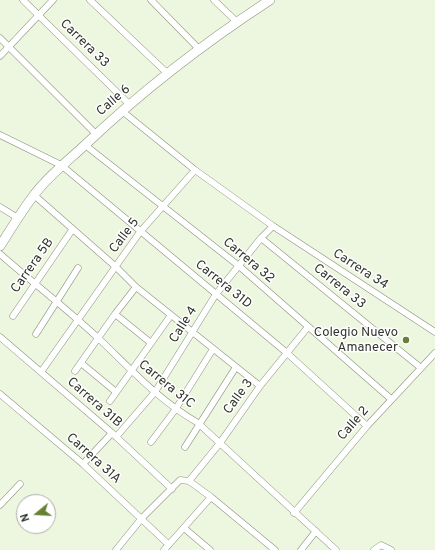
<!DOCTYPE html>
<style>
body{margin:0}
#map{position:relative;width:435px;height:550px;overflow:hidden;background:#edf6df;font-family:Overpass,sans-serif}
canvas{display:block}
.north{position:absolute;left:16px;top:494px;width:40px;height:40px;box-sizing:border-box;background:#fff;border:1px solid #adaeab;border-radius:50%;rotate:252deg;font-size:11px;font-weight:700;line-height:16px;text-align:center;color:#31342c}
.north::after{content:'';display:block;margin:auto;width:14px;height:18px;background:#668134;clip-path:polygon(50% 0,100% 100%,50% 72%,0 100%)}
</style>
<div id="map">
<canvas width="435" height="550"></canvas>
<div class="north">N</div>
</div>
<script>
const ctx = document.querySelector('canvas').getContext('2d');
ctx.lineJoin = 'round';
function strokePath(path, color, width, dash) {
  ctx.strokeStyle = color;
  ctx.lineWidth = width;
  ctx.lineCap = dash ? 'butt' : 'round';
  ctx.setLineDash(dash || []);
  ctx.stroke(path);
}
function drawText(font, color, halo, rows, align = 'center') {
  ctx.font = font + ' Overpass,sans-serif';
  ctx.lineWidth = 3;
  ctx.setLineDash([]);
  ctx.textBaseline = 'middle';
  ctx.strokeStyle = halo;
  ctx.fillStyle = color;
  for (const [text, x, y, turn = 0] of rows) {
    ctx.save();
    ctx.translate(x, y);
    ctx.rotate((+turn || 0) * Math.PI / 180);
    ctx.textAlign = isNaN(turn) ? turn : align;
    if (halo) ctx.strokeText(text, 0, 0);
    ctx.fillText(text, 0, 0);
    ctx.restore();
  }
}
const street = new Path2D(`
 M 23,0 L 129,104
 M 90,0 L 167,73
 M 151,0 L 199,49
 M 214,0 L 236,21
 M 0,38 L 96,134
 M 0,56 L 53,0
 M 122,111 L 195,170 L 273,226 L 435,332
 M 0,135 L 61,165 L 287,353 L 367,426
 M 85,145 L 239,266 L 391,399
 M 34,195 L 116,267 L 136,287 L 260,386
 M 0,207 L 18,218
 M 261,238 L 421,368
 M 0,254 C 32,282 66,308 97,337 C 131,369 157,399 198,423 L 336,550
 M 115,314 L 151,343
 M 13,316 L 72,230
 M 36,334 L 78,268
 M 0,337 L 112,433 L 172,489
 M 81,363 L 116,392
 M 75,371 L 115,314 L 136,287
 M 41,372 L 140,232 L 195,170
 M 0,394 L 83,464 L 168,544
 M 110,401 L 171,315
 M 116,437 L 155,392 L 216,294 L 261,238 L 273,226
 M 151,442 L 175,410 L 213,349
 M 185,447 L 236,367
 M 83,464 L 112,433
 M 189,481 L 220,443 L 260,386 L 308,327
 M 0,505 L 20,484
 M 294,513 L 367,426 L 435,353
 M 184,528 L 210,550
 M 116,550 L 142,518 L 180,480 L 189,481 L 211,497 L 275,550
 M 164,550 L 211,497
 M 301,550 L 316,531
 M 374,550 L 381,545 L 391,550`);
const secondary = new Path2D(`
 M 0,246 C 11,229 21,212 34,195 C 48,176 68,161 86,144 C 143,90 204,43 270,0`);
const markers = [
 [406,340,4,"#668134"]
];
const streetNames = [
 ["Carrera 33",84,44,44],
 ["Calle 6",114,101,-41],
 ["Calle 5",125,236,-53],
 ["Carrera 32",248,261,40],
 ["Carrera 5B",33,266,-55],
 ["Carrera 34",360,270,33],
 ["Carrera 31D",223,285,39],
 ["Carrera 33",339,287,39],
 ["Calle 4",184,325,-58],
 ["Carrera 31C",166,385,39],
 ["Calle 3",239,397,-54],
 ["Carrera 31B",94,403,41],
 ["Calle 2",354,424,-49],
 ["Carrera 31A",93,459,42]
];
const poiNames = [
 ["Colegio Nuevo",398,333],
 ["Amanecer",398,348]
];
strokePath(street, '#8a927e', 7);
strokePath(secondary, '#8a927e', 10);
strokePath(street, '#fff', 6);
strokePath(secondary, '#fff', 9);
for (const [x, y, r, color] of markers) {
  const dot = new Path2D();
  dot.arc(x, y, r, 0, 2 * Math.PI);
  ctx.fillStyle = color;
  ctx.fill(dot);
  strokePath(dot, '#fff', 1.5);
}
drawText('13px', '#31342c', '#fff', streetNames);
drawText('13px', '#31342c', '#fff', poiNames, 'right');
</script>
